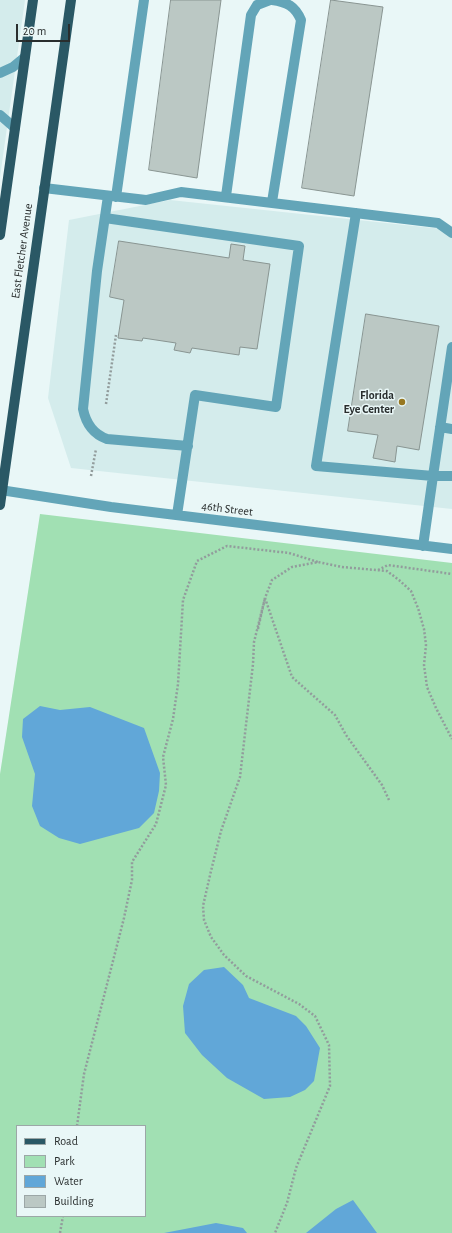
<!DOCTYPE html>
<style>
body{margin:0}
#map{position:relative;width:452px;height:1233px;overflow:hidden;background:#e9f7f7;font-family:"Alegreya Sans",sans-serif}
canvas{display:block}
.legend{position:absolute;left:16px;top:1125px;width:130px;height:92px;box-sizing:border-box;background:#e9f7f7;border:1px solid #9ca7a7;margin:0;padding:5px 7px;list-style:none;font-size:12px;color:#292e2e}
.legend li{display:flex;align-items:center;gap:8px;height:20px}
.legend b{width:20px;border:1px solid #9ca7a7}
.scale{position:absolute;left:16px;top:24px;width:54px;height:18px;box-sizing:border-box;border:2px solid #292e2e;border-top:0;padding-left:5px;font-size:12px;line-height:14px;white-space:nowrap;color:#292e2e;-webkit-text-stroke:3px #e9f7f7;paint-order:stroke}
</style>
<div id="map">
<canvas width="452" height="1233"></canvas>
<ul class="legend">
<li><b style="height:5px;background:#2a5865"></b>Road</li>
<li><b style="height:11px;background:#a1e0b3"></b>Park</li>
<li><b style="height:11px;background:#61a7d8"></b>Water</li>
<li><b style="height:11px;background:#bbc8c4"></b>Building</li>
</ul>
<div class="scale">20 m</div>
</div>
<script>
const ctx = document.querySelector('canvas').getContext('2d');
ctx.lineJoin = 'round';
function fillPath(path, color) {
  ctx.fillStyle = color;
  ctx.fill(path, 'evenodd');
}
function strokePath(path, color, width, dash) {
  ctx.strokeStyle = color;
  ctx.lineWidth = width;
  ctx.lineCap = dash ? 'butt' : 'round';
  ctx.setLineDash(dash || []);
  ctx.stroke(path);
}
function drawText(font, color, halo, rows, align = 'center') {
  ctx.font = font + ' "Alegreya Sans",sans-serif';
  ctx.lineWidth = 3;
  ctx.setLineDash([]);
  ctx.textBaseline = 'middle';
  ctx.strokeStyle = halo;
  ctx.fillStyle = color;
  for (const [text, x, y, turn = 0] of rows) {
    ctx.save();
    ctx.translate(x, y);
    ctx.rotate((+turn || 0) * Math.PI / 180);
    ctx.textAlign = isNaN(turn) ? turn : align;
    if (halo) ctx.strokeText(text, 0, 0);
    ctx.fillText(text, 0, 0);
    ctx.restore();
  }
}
const built = new Path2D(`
 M 0,0 L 25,0 L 0,177 Z
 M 170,200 L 452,230 L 452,509 L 71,468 L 48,398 L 69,220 Z`);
const green = new Path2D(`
 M 40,514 L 452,563 L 452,1233 L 0,1233 L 0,774 ZM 17,1126 L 145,1126 L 145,1216 L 17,1216 Z`);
const water = new Path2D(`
 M 40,706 L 60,710 L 90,707 L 144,728 L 160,773 L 159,791 L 154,813 L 139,828 L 80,844 L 59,838 L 40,826 L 32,806 L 35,774 L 22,737 L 23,719 Z
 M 224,967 L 243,985 L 249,998 L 296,1016 L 306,1026 L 320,1048 L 314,1081 L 305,1090 L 290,1097 L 264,1099 L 227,1078 L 202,1055 L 185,1033 L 183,1006 L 189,984 L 204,970 Z
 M 353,1200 L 377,1233 L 306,1233 L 336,1209 Z
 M 216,1223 L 243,1228 L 247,1233 L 164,1233 Z`);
const building = new Path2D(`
 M 171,0 L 221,0 L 197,178 L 149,170 Z
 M 331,0 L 383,7 L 354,196 L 302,188 Z
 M 119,241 L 229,258 L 231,244 L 245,246 L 243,260 L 270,264 L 257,349 L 240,347 L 239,355 L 192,348 L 190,353 L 174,350 L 176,343 L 143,338 L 142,341 L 118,338 L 124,300 L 110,297 Z
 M 366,314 L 439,326 L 419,450 L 397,446 L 395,462 L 373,458 L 378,435 L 348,431 Z`);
const path = new Path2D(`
 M 106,404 L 116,335
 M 91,476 L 96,449
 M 378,570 L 388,565 L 452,574
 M 258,629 L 265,598 L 254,642 L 253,664 L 240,777 L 221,831 L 211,871 L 203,906 L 204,920 L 211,937 L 224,955 L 246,976 L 299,1004 L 315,1016 L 329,1045 L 330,1086 L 296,1168 L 287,1203 L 275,1233
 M 389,800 L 382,785 L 346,735 L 335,715 L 292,677 L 265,598 L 272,580 L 292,567 L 318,562 L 342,567 L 387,571 L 399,580 L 411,591 L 418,608 L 424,629 L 426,645 L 424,665 L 427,687 L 436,708 L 452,739
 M 77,1126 L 84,1074 L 124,918 L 132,880 L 132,862 L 156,824 L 166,785 L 163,757 L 173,719 L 178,684 L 183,600 L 197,561 L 227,546 L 289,553 L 318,562
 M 60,1233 L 63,1216`);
const minor = new Path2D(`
 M 0,73 L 13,67 L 25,57
 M 0,115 L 15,128
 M 44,188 L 146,200 L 181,192 L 438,223 L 452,233
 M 108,196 L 97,271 L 83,409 C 86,424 93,434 107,439 L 188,446
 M 226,196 L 251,15 L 257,5 L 270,0
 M 116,197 L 144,0
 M 272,202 L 301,20 C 295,6 287,2 272,0
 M 356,213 L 316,466 L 433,476 L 452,347
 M 105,218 L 299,246 L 276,407 L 195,395 L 177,515
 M 440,427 L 452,429
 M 0,490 L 111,507 L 452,549
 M 423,546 L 433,476 L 452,476`);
const major = new Path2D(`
 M 0,235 L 33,0
 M 0,505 L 71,0`);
const markers = [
 [402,402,4,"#977720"]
];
const streetNames = [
 ["East Fletcher Avenue",22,251,-82],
 ["46th Street",227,509,7]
];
const poiNames = [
 ["Florida",394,395],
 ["Eye Center",394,409]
];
fillPath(built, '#d4ecec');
fillPath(green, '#a1e0b3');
fillPath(water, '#61a7d8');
fillPath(building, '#bbc8c4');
strokePath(building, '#899592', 1);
strokePath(path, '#929c9c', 2.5, [2, 2]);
strokePath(minor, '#63a5b8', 10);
strokePath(major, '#2a5865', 10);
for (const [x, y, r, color] of markers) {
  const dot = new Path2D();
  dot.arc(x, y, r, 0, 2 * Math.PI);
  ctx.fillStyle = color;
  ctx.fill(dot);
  strokePath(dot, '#e9f7f7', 1.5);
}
drawText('12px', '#292e2e', '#e9f7f7', streetNames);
drawText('bold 12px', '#292e2e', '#e9f7f7', poiNames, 'right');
</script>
